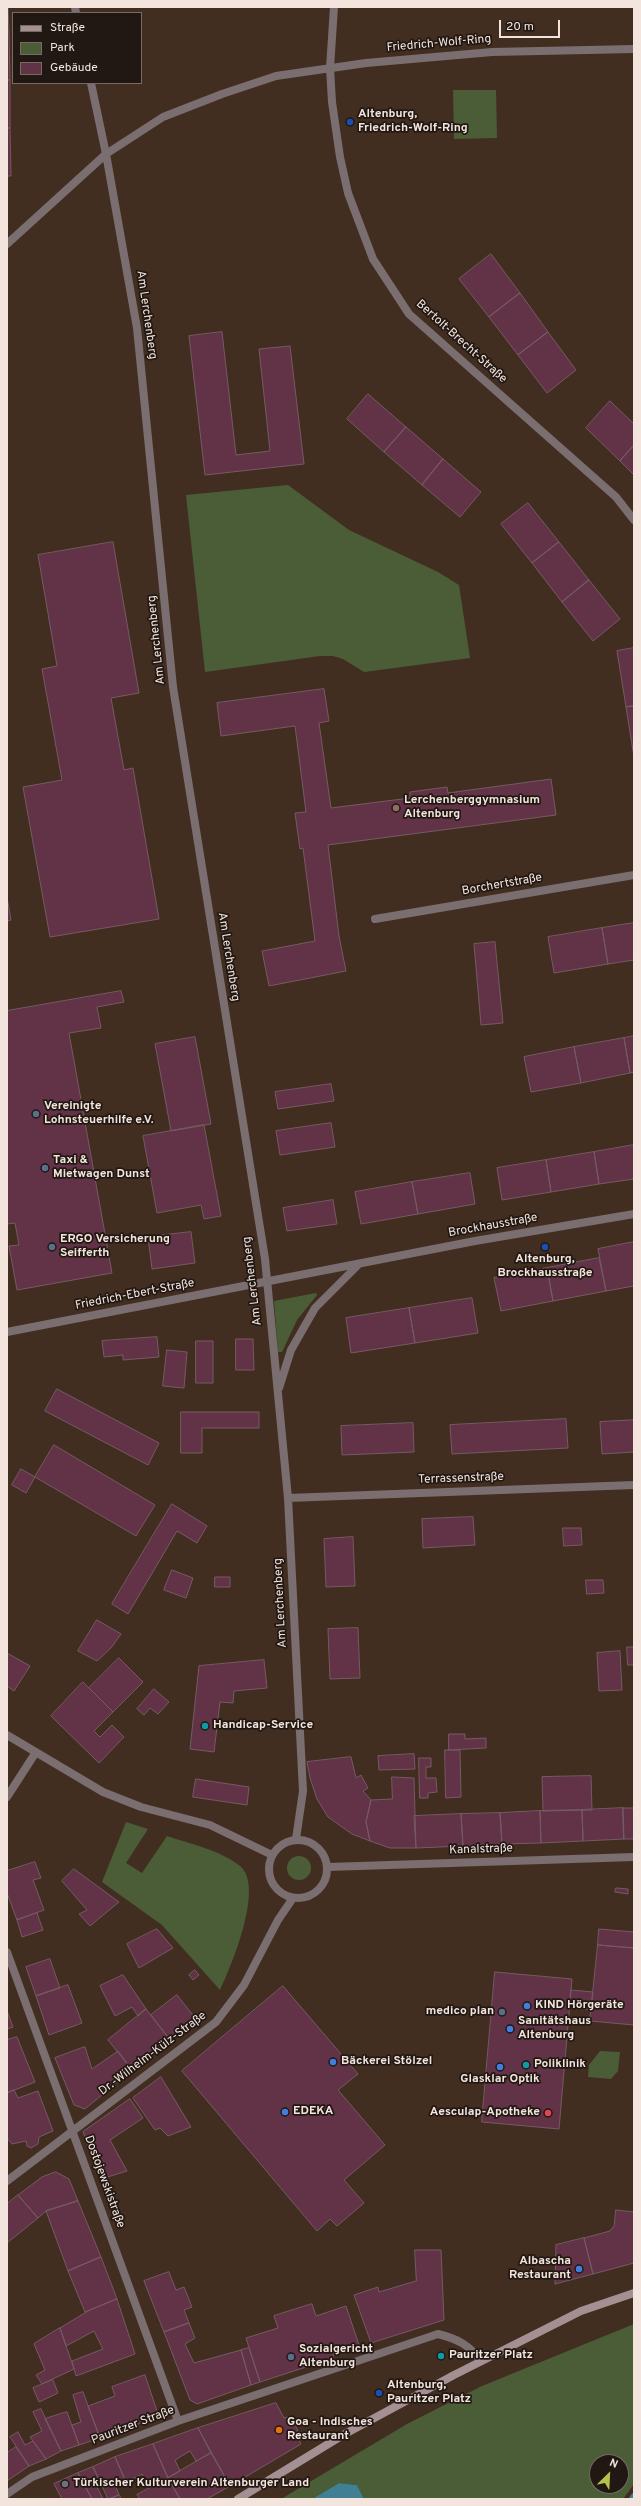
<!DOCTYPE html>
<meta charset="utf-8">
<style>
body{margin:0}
#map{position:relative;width:641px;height:2506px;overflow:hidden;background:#422e21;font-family:Overpass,sans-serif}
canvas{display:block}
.frame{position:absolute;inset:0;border:8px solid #f3e5dd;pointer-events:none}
.legend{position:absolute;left:12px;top:12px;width:130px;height:72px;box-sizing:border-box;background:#221813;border:1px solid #766a64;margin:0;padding:5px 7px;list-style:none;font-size:12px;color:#f3e5dd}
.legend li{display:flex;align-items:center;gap:8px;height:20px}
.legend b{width:20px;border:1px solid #766a64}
.north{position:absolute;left:589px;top:2454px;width:40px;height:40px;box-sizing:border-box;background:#221813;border:1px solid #766a64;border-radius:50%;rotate:24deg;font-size:11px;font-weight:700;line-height:16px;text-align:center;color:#f3e5dd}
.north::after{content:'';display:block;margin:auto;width:14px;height:18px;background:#b4c24a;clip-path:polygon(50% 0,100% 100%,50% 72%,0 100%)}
.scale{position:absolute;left:499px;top:20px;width:61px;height:18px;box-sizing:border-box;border:2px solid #f3e5dd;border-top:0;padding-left:5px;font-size:12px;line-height:14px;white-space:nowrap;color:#f3e5dd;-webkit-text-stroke:3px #221813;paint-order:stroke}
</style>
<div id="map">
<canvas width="641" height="2506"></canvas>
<div class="frame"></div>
<ul class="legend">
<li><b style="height:5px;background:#a49093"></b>Straße</li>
<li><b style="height:11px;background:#4b5d36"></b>Park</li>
<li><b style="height:11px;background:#623346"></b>Gebäude</li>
</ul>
<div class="north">N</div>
<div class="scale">20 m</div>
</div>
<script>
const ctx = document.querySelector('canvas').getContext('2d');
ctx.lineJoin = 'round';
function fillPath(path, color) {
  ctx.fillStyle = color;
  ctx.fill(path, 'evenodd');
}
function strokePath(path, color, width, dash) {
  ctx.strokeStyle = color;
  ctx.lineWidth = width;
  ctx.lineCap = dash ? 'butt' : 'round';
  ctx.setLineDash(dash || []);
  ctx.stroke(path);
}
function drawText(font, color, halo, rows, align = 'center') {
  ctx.font = font + ' Overpass,sans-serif';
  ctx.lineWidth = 3.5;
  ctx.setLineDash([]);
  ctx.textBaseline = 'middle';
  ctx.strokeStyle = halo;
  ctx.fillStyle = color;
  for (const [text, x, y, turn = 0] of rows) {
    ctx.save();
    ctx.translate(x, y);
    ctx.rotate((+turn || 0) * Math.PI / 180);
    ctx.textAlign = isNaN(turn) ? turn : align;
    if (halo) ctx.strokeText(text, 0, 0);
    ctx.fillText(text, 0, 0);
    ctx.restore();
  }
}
const green = new Path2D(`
 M 453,90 L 496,90 L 497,138 L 454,139 Z
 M 288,485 L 349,530 L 438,572 L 459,585 L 470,658 L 364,672 L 343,659 L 333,656 L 320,656 L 205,672 L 186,495 Z
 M 316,1293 L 317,1295 L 297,1320 L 282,1352 L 278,1352 L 274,1301 Z
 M 126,1822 L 148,1829 L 126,1863 L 142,1873 L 167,1836 C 190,1844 220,1850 240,1866 C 265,1886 231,1967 220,1990 L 162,1925 L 102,1882 Z
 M287 1868a12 12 0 1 1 24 0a12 12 0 1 1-24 0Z
 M 600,2051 L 620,2052 L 618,2071 L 611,2079 L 588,2077 L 589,2065 Z
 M 634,2324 L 634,2484 L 623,2499 L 364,2499 L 357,2485 L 339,2483 L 312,2499 L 281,2499 L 407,2424 L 482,2386 ZM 597,2462 L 621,2462 L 621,2486 L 597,2486 Z`);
const water = new Path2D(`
 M 339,2483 L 357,2485 L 364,2499 L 312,2499 Z`);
const stream = new Path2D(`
 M 632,2499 L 634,2496`);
const building = new Path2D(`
 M 7,7 L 8,7 L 9,32 L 7,32 Z
 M 7,32 L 9,32 L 10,80 L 7,80 Z
 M 7,80 L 10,80 L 10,128 L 7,128 Z
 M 7,128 L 10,128 L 11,176 L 7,176 Z
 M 491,254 L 520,293 L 489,317 L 459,279 Z
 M 520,293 L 548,332 L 518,355 L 489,317 Z
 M 222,332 L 236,455 L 270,451 L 259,349 L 290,346 L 304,464 L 205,475 L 189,336 Z
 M 548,332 L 576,370 L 547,393 L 518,355 Z
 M 368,394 L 406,427 L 384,452 L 347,419 Z
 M 610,401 L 634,424 L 634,445 L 620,461 L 586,428 Z
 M 406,427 L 443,459 L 422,485 L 384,452 Z
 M 634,445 L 634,475 L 620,461 Z
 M 443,459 L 481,492 L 460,517 L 422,485 Z
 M 528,503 L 559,542 L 532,563 L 501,524 Z
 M 113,542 L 139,693 L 111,698 L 124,770 L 133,768 L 159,919 L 50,937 L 23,787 L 62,780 L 42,669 L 57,666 L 38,555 Z
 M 559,542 L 589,580 L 562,602 L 532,563 Z
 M 589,580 L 620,619 L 593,641 L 562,602 Z
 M 634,648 L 634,706 L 626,707 L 617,651 Z
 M 324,689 L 329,721 L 319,723 L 331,808 L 410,798 L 410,792 L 447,787 L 448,793 L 551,779 L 556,815 L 328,845 L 339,936 L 346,971 L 269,986 L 262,951 L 315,941 L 303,848 L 300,849 L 295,813 L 306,812 L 295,726 L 221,736 L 217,703 Z
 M 634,706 L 634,757 L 626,707 Z
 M 7,897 L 11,920 L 7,921 Z
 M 634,923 L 634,960 L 608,964 L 602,928 Z
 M 602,928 L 608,964 L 554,973 L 548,937 Z
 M 495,942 L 503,1023 L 481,1025 L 474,944 Z
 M 121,991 L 124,1002 L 97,1007 L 101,1028 L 69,1033 L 112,1273 L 17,1290 L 9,1246 L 19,1245 L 15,1223 L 7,1224 L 7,1011 Z
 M 634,1036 L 634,1072 L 630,1073 L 624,1038 Z
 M 195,1037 L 211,1124 L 171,1131 L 155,1044 Z
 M 624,1038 L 630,1073 L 581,1083 L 574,1047 Z
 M 574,1047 L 581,1083 L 531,1092 L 524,1057 Z
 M 331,1084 L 334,1101 L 278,1109 L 275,1092 Z
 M 331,1123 L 335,1147 L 280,1155 L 276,1131 Z
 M 204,1125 L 221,1216 L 204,1219 L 201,1205 L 157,1213 L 143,1136 Z
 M 634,1145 L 634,1179 L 599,1184 L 594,1152 Z
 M 594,1152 L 599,1184 L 551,1192 L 546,1160 Z
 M 546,1160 L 551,1192 L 502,1200 L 497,1168 Z
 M 470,1173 L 475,1204 L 418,1214 L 412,1182 Z
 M 412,1182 L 418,1214 L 361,1224 L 355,1192 Z
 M 333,1200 L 337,1224 L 287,1231 L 283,1208 Z
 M 191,1232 L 195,1263 L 152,1269 L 148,1237 Z
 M 634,1242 L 634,1286 L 606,1291 L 598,1249 Z
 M 599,1258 L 606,1291 L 553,1301 L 547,1268 Z
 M 547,1268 L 553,1301 L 501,1311 L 494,1278 Z
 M 472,1298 L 478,1333 L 415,1343 L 409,1308 Z
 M 409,1308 L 415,1343 L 351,1353 L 346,1318 Z
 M 157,1337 L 159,1357 L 123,1360 L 123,1355 L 104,1357 L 102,1341 Z
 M 236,1339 L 253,1339 L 254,1370 L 236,1370 Z
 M 196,1341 L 213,1341 L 213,1383 L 196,1383 Z
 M 167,1350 L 187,1352 L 184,1388 L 163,1386 Z
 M 57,1389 L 159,1443 L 148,1465 L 45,1411 Z
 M 181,1412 L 259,1412 L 259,1428 L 202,1428 L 202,1453 L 181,1453 Z
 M 566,1419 L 568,1448 L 452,1454 L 450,1425 Z
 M 630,1420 L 634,1420 L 634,1452 L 602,1454 L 600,1422 Z
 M 413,1423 L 414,1452 L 342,1455 L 341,1426 Z
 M 54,1445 L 155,1505 L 136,1536 L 35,1477 Z
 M 21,1469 L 35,1477 L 26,1493 L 12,1485 Z
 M 172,1504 L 207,1526 L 197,1543 L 177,1531 L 128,1614 L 112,1604 Z
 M 473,1517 L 475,1545 L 423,1548 L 422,1519 Z
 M 563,1528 L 581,1528 L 582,1545 L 564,1546 Z
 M 353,1537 L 355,1586 L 326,1587 L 324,1539 Z
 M 172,1570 L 193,1578 L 186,1598 L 164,1590 Z
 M 215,1577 L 230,1577 L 230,1587 L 215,1587 Z
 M 586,1580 L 603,1580 L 604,1593 L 587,1594 Z
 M 97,1620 L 121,1634 L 111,1648 L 97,1661 L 78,1651 Z
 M 358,1628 L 360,1678 L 330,1679 L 328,1629 Z
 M 627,1647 L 634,1647 L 634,1665 L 628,1665 Z
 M 620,1651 L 622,1690 L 599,1691 L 597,1653 Z
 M 7,1653 L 30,1666 L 14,1691 L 7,1686 Z
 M 119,1658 L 143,1682 L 113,1712 L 89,1688 Z
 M 264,1660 L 267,1688 L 234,1691 L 233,1703 L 220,1702 L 214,1752 L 190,1749 L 199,1666 Z
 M 83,1682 L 113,1712 L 94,1731 L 100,1737 L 112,1725 L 124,1737 L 99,1763 L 51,1716 Z
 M 154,1689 L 169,1702 L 158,1714 L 150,1708 L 144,1715 L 137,1709 Z
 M 449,1734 L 465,1734 L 465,1739 L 486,1738 L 486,1748 L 449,1750 Z
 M 445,1750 L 460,1750 L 461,1797 L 446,1798 Z
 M 414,1754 L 415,1769 L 379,1770 L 378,1756 Z
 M 351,1757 L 356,1778 L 361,1775 L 368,1788 L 363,1791 L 371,1800 L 366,1822 L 370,1841 L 352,1834 L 328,1817 L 317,1799 L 310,1778 L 307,1762 Z
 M 419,1758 L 431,1758 L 431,1767 L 426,1767 L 426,1778 L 436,1778 L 437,1792 L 428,1793 L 428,1798 L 420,1798 Z
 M 591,1776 L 592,1810 L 543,1811 L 542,1777 Z
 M 392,1777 L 414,1778 L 416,1848 L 390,1848 L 370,1841 L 366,1822 L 371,1800 L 392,1799 Z
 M 196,1779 L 249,1787 L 247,1805 L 193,1797 Z
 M 623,1808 L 634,1808 L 634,1839 L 624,1839 Z
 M 623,1808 L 624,1839 L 583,1841 L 582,1810 Z
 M 582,1810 L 583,1841 L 541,1843 L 540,1811 Z
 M 540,1811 L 541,1843 L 502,1844 L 500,1813 Z
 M 500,1813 L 502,1844 L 463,1846 L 461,1814 Z
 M 461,1814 L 463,1846 L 416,1848 L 414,1816 Z
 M 35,1862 L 41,1878 L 33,1880 L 44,1910 L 17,1920 L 7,1893 L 7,1871 Z
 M 74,1869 L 119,1902 L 90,1926 L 79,1914 L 87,1910 L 62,1881 Z
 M 616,1888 L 628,1889 L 628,1894 L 615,1892 Z
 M 37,1913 L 43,1930 L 22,1937 L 17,1920 Z
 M 157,1929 L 173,1948 L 139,1968 L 127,1944 Z
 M 599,1929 L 634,1932 L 634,1948 L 598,1945 Z
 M 598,1945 L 634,1948 L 634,2025 L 590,2021 Z
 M 50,1959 L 60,1988 L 36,1996 L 26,1967 Z
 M 195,1970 L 199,1975 L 193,1980 L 189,1975 Z
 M 495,1972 L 572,1979 L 559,2129 L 482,2122 Z
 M 123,1975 L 146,2009 L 138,2016 L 132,2007 L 115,2016 L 100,1986 Z
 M 68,1985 L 82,2023 L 49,2035 L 36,1996 Z
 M 283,1986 L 358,2074 L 338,2090 L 385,2145 L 344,2180 L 364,2203 L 337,2226 L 330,2219 L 317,2231 L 182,2071 Z
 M 571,1990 L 593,1992 L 591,2010 L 570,2008 Z
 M 177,1995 L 196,2019 L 170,2040 L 151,2015 Z
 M 146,2009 L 170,2040 L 132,2070 L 108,2040 Z
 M 7,2011 L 13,2027 L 7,2029 Z
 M 17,2037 L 35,2082 L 7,2093 L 7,2040 Z
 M 85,2047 L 92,2069 L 118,2051 L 132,2070 L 85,2109 L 74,2105 L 55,2058 Z
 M 161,2077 L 191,2127 L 168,2136 L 160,2128 L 155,2130 L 133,2098 Z
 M 14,2090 L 18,2098 L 38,2091 L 53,2131 L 39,2137 L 38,2144 L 31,2148 L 27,2146 L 26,2141 L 12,2144 L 7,2138 L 7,2093 Z
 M 130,2099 L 143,2118 L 110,2140 L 127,2171 L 101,2179 L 83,2132 Z
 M 56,2172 L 69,2179 L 78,2201 L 46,2211 L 38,2218 L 18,2195 L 42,2177 Z
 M 18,2195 L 38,2218 L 7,2243 L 7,2204 Z
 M 78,2201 L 101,2257 L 68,2271 L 46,2211 Z
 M 616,2210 L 634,2212 L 634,2263 L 593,2274 L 584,2238 L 610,2231 L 614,2226 Z
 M 584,2238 L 593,2274 L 555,2284 L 556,2245 Z
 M 415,2250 L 441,2250 L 444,2320 L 371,2343 L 354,2295 L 378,2287 L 379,2292 L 416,2281 Z
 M 101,2257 L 117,2299 L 85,2312 L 68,2271 Z
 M 169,2272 L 176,2290 L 184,2287 L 192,2307 L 184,2310 L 189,2323 L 164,2332 L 144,2281 Z
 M 117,2299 L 135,2354 L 76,2376 L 72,2361 L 103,2349 L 94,2331 L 66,2346 L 60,2328 L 88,2311 Z
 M 312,2304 L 316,2316 L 346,2306 L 359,2345 L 333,2354 L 334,2358 L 260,2382 L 246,2338 L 278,2328 L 274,2316 Z
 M 189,2323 L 195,2338 L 185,2344 L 194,2363 L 241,2350 L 251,2385 L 197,2404 L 190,2400 L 164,2332 Z
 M 60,2328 L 74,2369 L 42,2384 L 36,2375 L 45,2370 L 34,2344 Z
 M 249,2348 L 260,2382 L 251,2385 L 241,2350 Z
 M 145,2375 L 157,2411 L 152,2419 L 100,2438 L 88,2406 L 115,2396 L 112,2387 Z
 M 53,2380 L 58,2393 L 39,2402 L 33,2388 Z
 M 83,2392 L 100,2438 L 79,2445 L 72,2425 L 81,2422 L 73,2395 Z
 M 276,2403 L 284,2418 L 291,2416 L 298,2431 L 295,2433 L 301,2444 L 230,2486 L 198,2428 Z
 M 41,2409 L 61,2451 L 46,2459 L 30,2437 L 42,2431 L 33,2412 Z
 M 67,2412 L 79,2445 L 61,2451 L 45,2419 Z
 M 198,2428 L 211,2453 L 196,2461 L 190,2451 L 175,2460 L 180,2471 L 168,2478 L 153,2444 Z
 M 18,2432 L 25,2445 L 33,2441 L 46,2459 L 29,2466 L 10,2437 Z
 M 153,2444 L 168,2478 L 149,2488 L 142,2474 L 126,2482 L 115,2457 Z
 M 16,2447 L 29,2466 L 7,2481 L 7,2453 Z
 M 211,2453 L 230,2486 L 207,2499 L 180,2499 L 168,2478 Z
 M 115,2457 L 126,2482 L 116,2487 L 119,2495 L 108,2499 L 93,2467 Z
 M 93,2467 L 101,2483 L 96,2485 L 103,2499 L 92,2499 L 78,2473 Z
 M 78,2473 L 92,2499 L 62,2499 L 54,2484 Z
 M 168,2478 L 180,2499 L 140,2499 L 137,2495 Z
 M 119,2495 L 122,2499 L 110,2499 Z`);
const street = new Path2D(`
 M 75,7 L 76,13
 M 334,7 L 330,68 L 332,102 L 340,157 L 348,193 L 373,259 L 409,314 L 616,497 L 634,520
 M 91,83 L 106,154 L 137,328 L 173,687 L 265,1259 L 288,1498 L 303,1791 L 296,1839
 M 7,244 L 106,154 L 163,117 L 222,94 L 276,76 L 366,63 L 492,52 L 634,49
 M 375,919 L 634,875
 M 7,1332 L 475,1241 L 634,1214
 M 279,1388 L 291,1350 L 315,1308 L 358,1265
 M 288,1498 L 634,1485
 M 7,1735 L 103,1792 L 141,1807 L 210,1825 L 272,1855
 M 7,1797 L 36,1752
 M269 1869a29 29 0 1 1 58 0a29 29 0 1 1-58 0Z
 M 328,1867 L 634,1857
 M 7,1952 L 178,2421
 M 7,2181 L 216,2022 L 244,1985 L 278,1920 L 293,1898
 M 7,2494 L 32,2477 L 178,2421 L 438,2334 C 458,2339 469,2345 481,2361`);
const secondary = new Path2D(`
 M 238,2499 L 343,2435 L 454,2375 L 581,2311 L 634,2293`);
const markers = [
 [350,122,4,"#1a4fb4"],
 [396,808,4,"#8d6e63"],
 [36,1114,4,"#5c6f8a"],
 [45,1168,4,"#5c6f8a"],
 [52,1247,4,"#5c6f8a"],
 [545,1247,4,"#1a4fb4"],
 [205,1726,4,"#0f9aa8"],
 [527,2006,4,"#3f7fe0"],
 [502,2012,4,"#5c6f8a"],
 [510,2029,4,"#3f7fe0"],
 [333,2062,4,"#3f7fe0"],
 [526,2065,4,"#0f9aa8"],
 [500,2067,4,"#3f7fe0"],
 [285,2112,4,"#3f7fe0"],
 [548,2113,4,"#e0444e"],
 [579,2269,4,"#3f7fe0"],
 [441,2356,4,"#0f9aa8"],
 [291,2357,4,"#5c6f8a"],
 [379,2393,4,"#1a4fb4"],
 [279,2430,4,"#e8710a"],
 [65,2484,4,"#6b7280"]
];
const streetNames = [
 ["Friedrich-Wolf-Ring",439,44,-5],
 ["Am Lerchenberg",146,315,82],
 ["Bertolt-Brecht-Straße",461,342,42],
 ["Am Lerchenberg",157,640,-96],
 ["Borchertstraße",502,885,-10],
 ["Am Lerchenberg",228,957,81],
 ["Brockhausstraße",493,1226,-10],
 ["Am Lerchenberg",253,1281,-97],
 ["Friedrich-Ebert-Straße",135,1295,-11],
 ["Terrassenstraße",461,1479,-2],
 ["Am Lerchenberg",281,1603,-93],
 ["Kanalstraße",481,1850,-2],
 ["Dr.-Wilhelm-Külz-Straße",153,2054,-37],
 ["Dostojewskistraße",104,2182,70],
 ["Pauritzer Straße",133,2426,-21]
];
const poiNames = [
 ["Altenburg,",358,115],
 ["Friedrich-Wolf-Ring",358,129],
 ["Lerchenberggymnasium",404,801],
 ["Altenburg",404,815],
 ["Vereinigte",44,1107],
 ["Lohnsteuerhilfe e.V.",44,1121],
 ["Taxi &",53,1161],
 ["Mietwagen Dunst",53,1175],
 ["ERGO Versicherung",60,1240],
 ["Seifferth",60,1254],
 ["Altenburg,",545,1260,"center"],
 ["Brockhausstraße",545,1274,"center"],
 ["Handicap-Service",213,1726],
 ["KIND Hörgeräte",535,2006],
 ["medico plan",494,2012,"right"],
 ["Sanitätshaus",518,2022],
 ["Altenburg",518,2036],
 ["Bäckerei Stölzel",341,2062],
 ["Poliklinik",534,2065],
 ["Glasklar Optik",500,2080,"center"],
 ["EDEKA",293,2112],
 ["Aesculap-Apotheke",540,2113,"right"],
 ["Albascha",571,2262,"right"],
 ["Restaurant",571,2276,"right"],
 ["Sozialgericht",299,2350],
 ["Altenburg",299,2364],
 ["Pauritzer Platz",449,2356],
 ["Altenburg,",387,2386],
 ["Pauritzer Platz",387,2400],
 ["Goa - Indisches",287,2423],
 ["Restaurant",287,2437],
 ["Türkischer Kulturverein Altenburger Land",73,2484]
];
fillPath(green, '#4b5d36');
fillPath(water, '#408092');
strokePath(stream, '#408092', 6);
fillPath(building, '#623346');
strokePath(building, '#755a64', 1);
strokePath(street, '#7b6e70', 8);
strokePath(secondary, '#a49093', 8);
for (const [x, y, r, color] of markers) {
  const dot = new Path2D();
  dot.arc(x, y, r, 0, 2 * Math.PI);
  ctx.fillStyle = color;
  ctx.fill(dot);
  strokePath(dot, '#221813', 1.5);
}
drawText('12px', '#f3e5dd', '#221813', streetNames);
drawText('bold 12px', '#f3e5dd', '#221813', poiNames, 'left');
</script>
